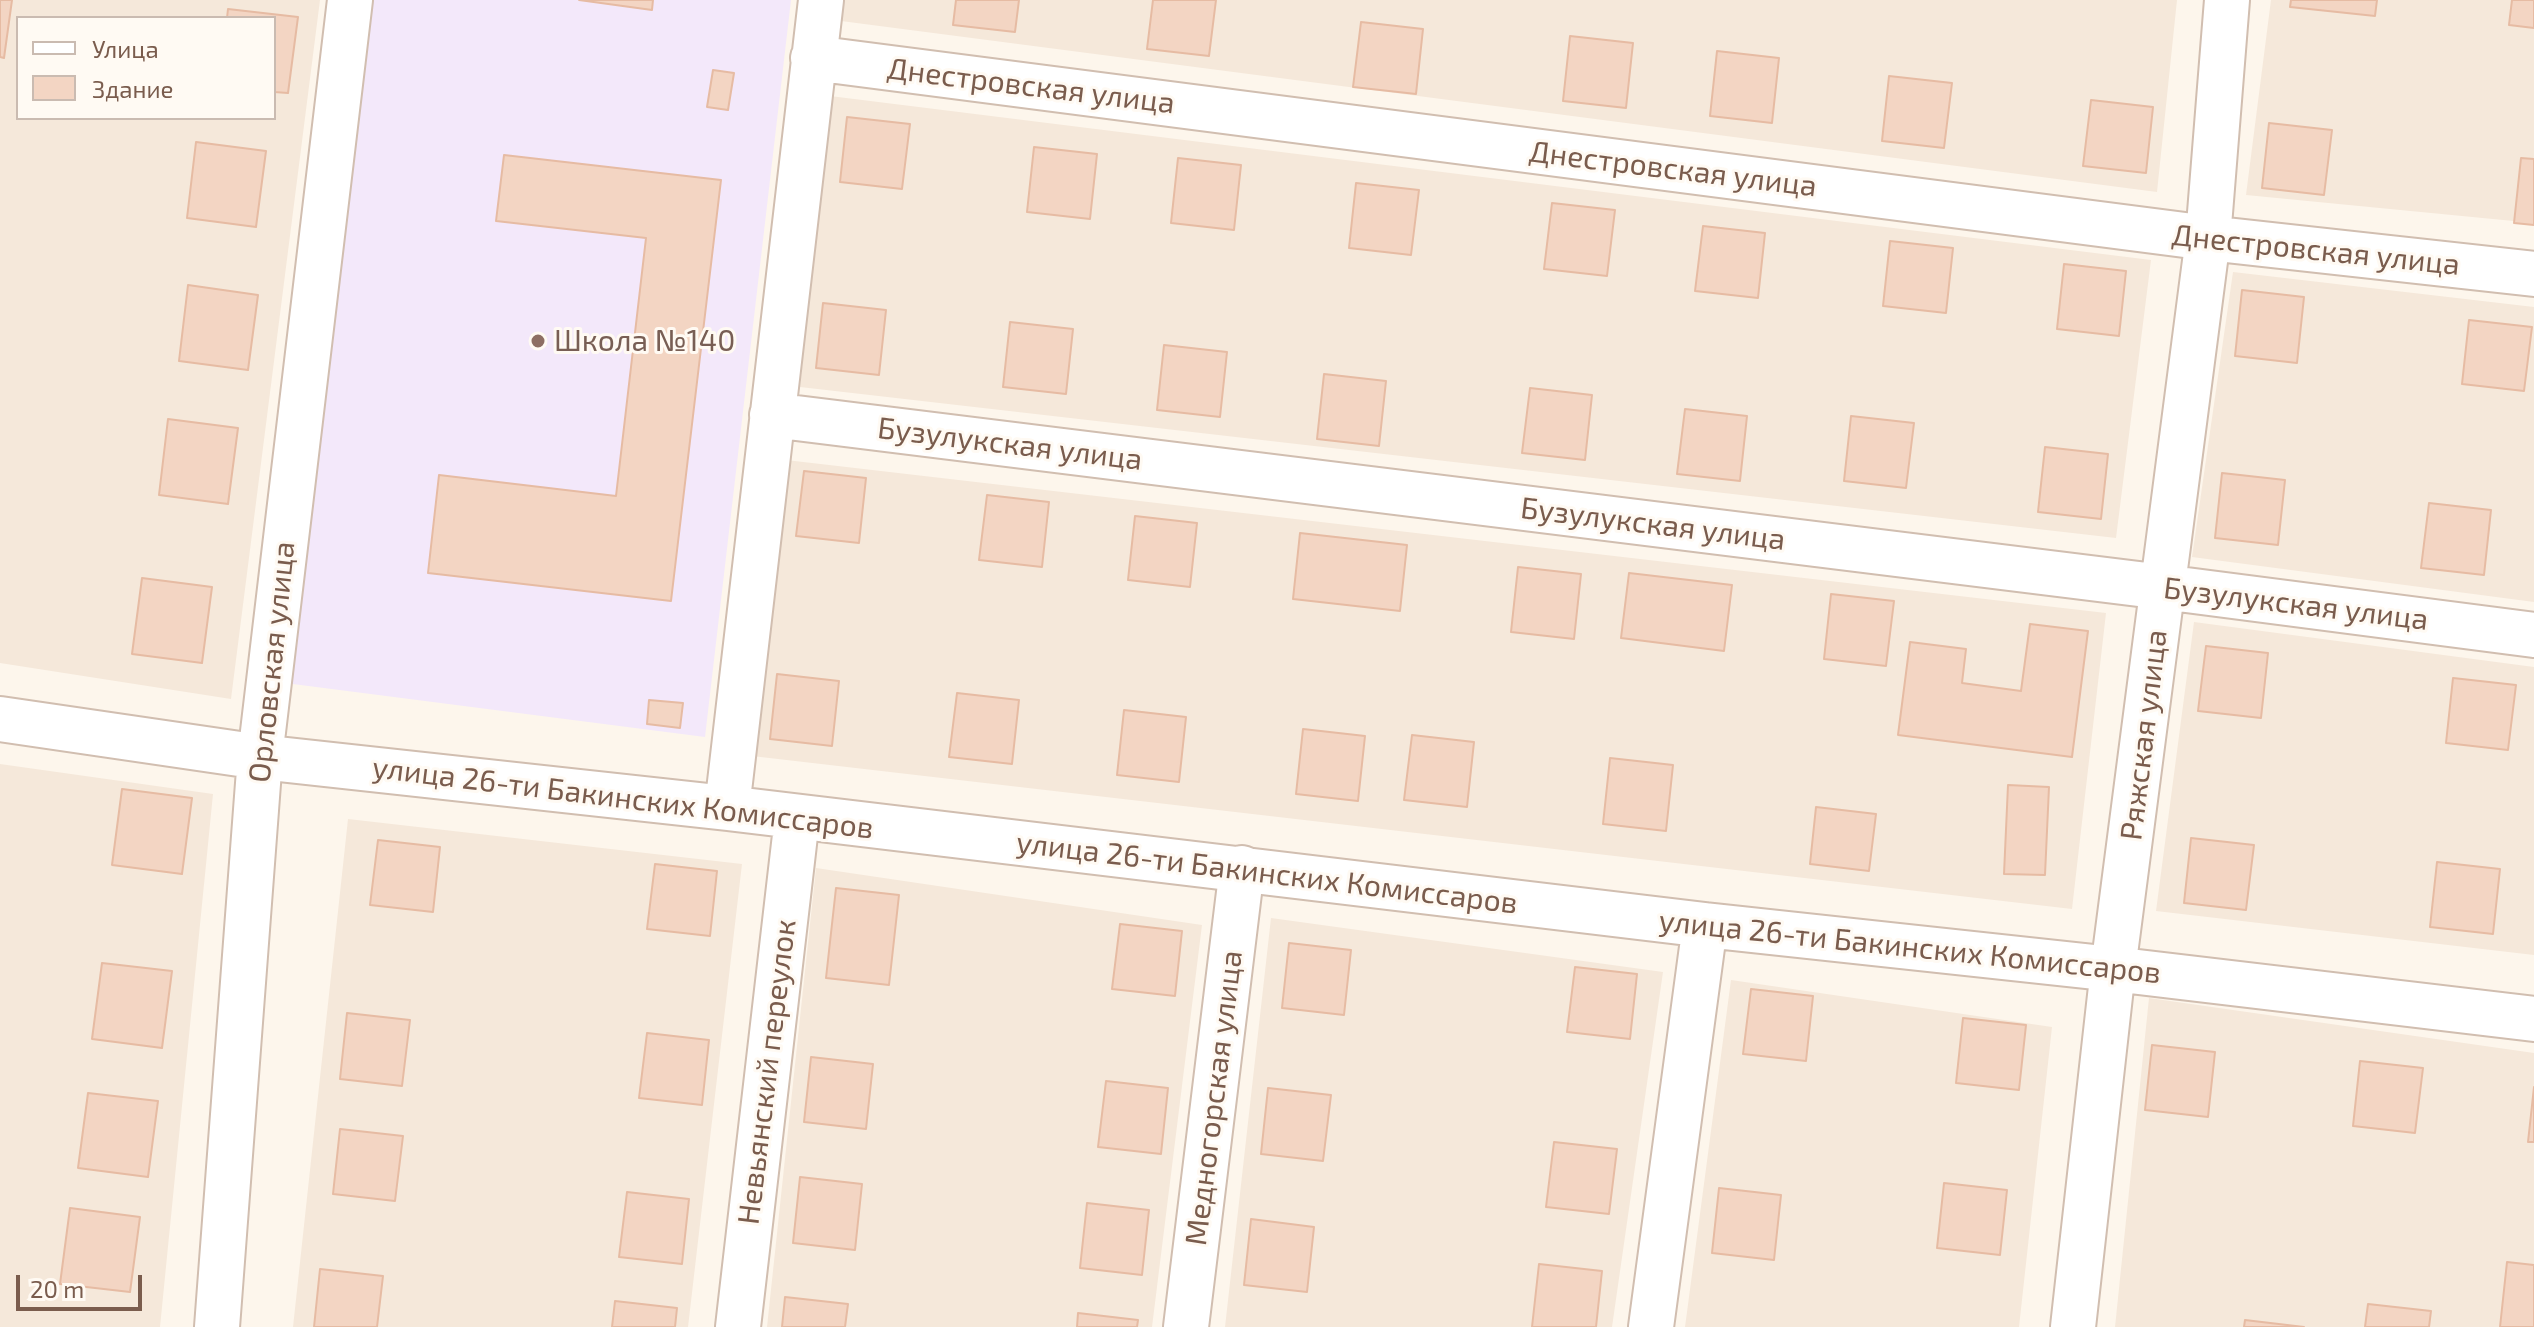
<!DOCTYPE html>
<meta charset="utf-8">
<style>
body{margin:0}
#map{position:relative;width:2534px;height:1327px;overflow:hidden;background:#fdf6ec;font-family:"Exo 2",sans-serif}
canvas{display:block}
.legend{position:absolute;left:16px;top:16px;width:260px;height:104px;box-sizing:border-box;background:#fffaf3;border:2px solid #cabbb1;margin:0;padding:10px 14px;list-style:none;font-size:24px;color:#7a5c4d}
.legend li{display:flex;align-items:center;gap:16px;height:40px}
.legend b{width:40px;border:2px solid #cabbb1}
.scale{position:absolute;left:16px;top:1275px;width:126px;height:36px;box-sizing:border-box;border:4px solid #7a5c4d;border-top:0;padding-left:10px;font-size:24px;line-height:28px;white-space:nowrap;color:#7a5c4d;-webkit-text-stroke:6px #fffaf3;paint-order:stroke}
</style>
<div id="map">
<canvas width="2534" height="1327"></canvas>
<ul class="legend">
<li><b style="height:10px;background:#fff"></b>Улица</li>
<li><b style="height:22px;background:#f3d5c3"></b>Здание</li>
</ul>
<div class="scale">20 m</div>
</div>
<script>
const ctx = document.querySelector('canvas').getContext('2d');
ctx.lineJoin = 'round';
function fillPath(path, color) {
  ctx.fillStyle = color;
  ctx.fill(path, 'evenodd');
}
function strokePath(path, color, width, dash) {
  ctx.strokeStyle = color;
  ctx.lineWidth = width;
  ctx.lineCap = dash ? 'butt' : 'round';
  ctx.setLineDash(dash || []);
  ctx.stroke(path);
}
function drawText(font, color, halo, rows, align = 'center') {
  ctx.font = font + ' "Exo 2",sans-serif';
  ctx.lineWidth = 6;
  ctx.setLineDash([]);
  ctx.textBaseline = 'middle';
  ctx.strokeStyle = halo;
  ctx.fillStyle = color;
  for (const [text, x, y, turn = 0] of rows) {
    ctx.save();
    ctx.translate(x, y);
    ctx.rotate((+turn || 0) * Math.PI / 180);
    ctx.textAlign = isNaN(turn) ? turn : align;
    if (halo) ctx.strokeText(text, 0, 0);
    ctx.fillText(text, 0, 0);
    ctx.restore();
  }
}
const residential = new Path2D(`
 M 0,0 L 320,0 L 231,699 L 0,663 ZM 18,18 L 274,18 L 274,118 L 18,118 Z
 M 843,0 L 2177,0 L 2157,192 L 841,21 Z
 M 2271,0 L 2534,0 L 2534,223 L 2246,195 Z
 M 830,96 L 2151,260 L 2116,538 L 800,387 Z
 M 2233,272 L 2534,307 L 2534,602 L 2192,557 Z
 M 786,460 L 2106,613 L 2072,909 L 752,756 Z
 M 2194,622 L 2534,667 L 2534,955 L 2156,911 Z
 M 0,764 L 213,794 L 160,1327 L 0,1327 Z
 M 348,819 L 742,864 L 688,1327 L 293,1327 Z
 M 816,868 L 1202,925 L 1152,1327 L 767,1327 Z
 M 1271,918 L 1663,972 L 1612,1327 L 1225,1327 Z
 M 1731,980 L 2052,1027 L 2019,1327 L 1685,1327 Z
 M 2149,998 L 2534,1053 L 2534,1327 L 2115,1327 Z`);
const education = new Path2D(`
 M 364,0 L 791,0 L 705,737 L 285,683 Z`);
const building = new Path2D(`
 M 0,0 L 12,0 L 4,58 L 0,57 Z
 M 579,0 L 653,0 L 652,10 Z
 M 956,0 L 1019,0 L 1015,32 L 953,25 Z
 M 1153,0 L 1216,0 L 1209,56 L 1147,49 Z
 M 2291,0 L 2377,0 L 2375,16 L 2290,7 Z
 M 2512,0 L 2534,0 L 2534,28 L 2509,25 Z
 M 228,9 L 298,17 L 288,93 L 274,92 L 274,18 L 227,18 Z
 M 1361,22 L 1423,29 L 1416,94 L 1353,87 Z
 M 1570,36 L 1633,43 L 1626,108 L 1563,101 Z
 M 1717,51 L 1779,58 L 1772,123 L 1710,116 Z
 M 713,70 L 734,73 L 728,110 L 707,107 Z
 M 1889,76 L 1952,83 L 1944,148 L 1882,141 Z
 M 2091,100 L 2153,107 L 2146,173 L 2083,166 Z
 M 847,117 L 910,124 L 902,189 L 840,182 Z
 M 2269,123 L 2332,130 L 2324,195 L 2262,188 Z
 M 196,142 L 266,151 L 256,227 L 187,218 Z
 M 1034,147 L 1097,154 L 1090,219 L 1027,212 Z
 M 504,155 L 721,180 L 671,601 L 428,573 L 439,475 L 616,496 L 646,238 L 496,221 Z
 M 1178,158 L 1241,165 L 1234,230 L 1171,223 Z
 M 2521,158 L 2534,159 L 2534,225 L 2514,223 Z
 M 1356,183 L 1419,190 L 1411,255 L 1349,248 Z
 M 1552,203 L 1615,210 L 1607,276 L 1544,269 Z
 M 1703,226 L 1765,233 L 1758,298 L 1695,291 Z
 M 1890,241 L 1953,248 L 1946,313 L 1883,306 Z
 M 2064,264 L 2126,271 L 2119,336 L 2057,329 Z
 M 188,285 L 258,295 L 248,370 L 179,361 Z
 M 2242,290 L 2304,297 L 2297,363 L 2235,356 Z
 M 823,303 L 886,310 L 879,375 L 816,368 Z
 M 2469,320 L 2532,327 L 2524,391 L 2462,384 Z
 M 1010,322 L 1073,329 L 1066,394 L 1003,387 Z
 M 1164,345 L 1227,352 L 1220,417 L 1157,410 Z
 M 1324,374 L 1386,381 L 1379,446 L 1317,439 Z
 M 1530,388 L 1592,395 L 1585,460 L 1522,453 Z
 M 1685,409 L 1747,416 L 1740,481 L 1677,474 Z
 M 1851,416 L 1914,423 L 1906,488 L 1844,481 Z
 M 168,419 L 238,428 L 228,504 L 159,495 Z
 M 2045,447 L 2108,454 L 2101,519 L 2038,512 Z
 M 804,471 L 866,478 L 859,543 L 796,536 Z
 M 2222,473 L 2285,480 L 2278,545 L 2215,538 Z
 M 987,495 L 1049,502 L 1042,567 L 979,560 Z
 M 2429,503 L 2491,510 L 2484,575 L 2421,568 Z
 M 1135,516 L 1197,523 L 1190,587 L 1128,580 Z
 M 1300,533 L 1407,545 L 1400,611 L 1293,599 Z
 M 1518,567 L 1581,574 L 1574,639 L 1511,632 Z
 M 1629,573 L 1732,585 L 1724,651 L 1621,638 Z
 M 142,578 L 212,587 L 202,663 L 132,654 Z
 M 1831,594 L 1894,601 L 1886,666 L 1824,659 Z
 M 2030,624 L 2088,631 L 2072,757 L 1898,735 L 1910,642 L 1966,649 L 1962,683 L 2021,691 Z
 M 2206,646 L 2268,653 L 2261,718 L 2198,711 Z
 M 777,674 L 839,681 L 832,746 L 770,739 Z
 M 2453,678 L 2516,685 L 2508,750 L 2446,743 Z
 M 957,693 L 1019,700 L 1012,764 L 949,757 Z
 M 649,700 L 683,703 L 680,728 L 647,724 Z
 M 1124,710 L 1186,717 L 1179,782 L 1117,775 Z
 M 1303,729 L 1365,736 L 1358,801 L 1296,794 Z
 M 1412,735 L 1474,742 L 1467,807 L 1404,800 Z
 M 1610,758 L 1673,765 L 1666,831 L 1603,824 Z
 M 2008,785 L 2049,787 L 2045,875 L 2004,874 Z
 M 122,789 L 192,798 L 182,874 L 112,865 Z
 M 1816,807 L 1876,814 L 1869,871 L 1810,864 Z
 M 2191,838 L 2254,845 L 2246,910 L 2184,903 Z
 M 378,840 L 440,847 L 433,912 L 370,905 Z
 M 2437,862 L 2500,869 L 2493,934 L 2430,927 Z
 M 655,864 L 717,871 L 710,936 L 647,929 Z
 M 836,888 L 899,895 L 889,985 L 826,978 Z
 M 1120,924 L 1182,931 L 1175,996 L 1112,989 Z
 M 1289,943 L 1351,950 L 1344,1015 L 1282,1008 Z
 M 102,963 L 172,971 L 162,1048 L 92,1039 Z
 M 1575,967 L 1637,974 L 1630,1039 L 1567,1032 Z
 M 1751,989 L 1813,996 L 1806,1061 L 1743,1054 Z
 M 347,1013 L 410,1020 L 402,1086 L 340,1079 Z
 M 1963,1018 L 2026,1025 L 2019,1090 L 1956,1083 Z
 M 647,1033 L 709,1040 L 702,1105 L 639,1098 Z
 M 2152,1045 L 2215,1052 L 2208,1117 L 2145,1110 Z
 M 811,1057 L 873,1064 L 866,1129 L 804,1122 Z
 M 2360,1061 L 2423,1068 L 2415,1133 L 2353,1126 Z
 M 1106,1081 L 1168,1088 L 1161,1154 L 1098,1147 Z
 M 2534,1087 L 2534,1142 L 2528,1142 Z
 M 1268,1088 L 1331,1095 L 1323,1161 L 1261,1154 Z
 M 88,1093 L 158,1101 L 148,1177 L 78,1168 Z
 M 340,1129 L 403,1136 L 395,1201 L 333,1194 Z
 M 1554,1142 L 1617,1149 L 1609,1214 L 1546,1207 Z
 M 800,1177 L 862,1184 L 855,1250 L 793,1243 Z
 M 1944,1183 L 2007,1190 L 2000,1255 L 1937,1248 Z
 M 1719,1188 L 1781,1195 L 1774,1260 L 1712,1253 Z
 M 627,1192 L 689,1199 L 682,1264 L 619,1257 Z
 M 1087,1203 L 1149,1210 L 1142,1275 L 1080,1268 Z
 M 70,1208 L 140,1217 L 130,1292 L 60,1284 Z
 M 1251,1219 L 1314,1227 L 1307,1292 L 1244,1285 Z
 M 2507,1262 L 2534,1265 L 2534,1327 L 2500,1327 Z
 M 1539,1264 L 1602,1271 L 1596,1327 L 1532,1327 Z
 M 320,1269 L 383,1276 L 377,1327 L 314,1327 Z
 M 785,1297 L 848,1304 L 845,1327 L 782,1327 Z
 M 615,1301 L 677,1308 L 675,1327 L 612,1327 Z
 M 2368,1304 L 2431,1311 L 2429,1327 L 2365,1327 Z
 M 1078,1313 L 1138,1320 L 1137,1327 L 1077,1327 Z
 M 2245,1320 L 2304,1327 L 2244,1327 Z`);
const minor = new Path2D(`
 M 813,58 L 2208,238 L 2534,274
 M 772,415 L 2163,587 L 2534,635
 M 0,719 L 260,757 L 727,808 L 1705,925 L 2113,969 L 2534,1019
 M 727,808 L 821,0
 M 217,1327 L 260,757 L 350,0
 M 738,1327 L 797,818
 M 1186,1327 L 1242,868
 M 1651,1327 L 1705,925
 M 2073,1327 L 2113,969 L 2208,238 L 2227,0`);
const markers = [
 [538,341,8,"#8d6e63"]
];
const streetNames = [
 ["Днестровская улица",1031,86,7],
 ["Днестровская улица",1673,169,7],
 ["Днестровская улица",2316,250,6],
 ["Бузулукская улица",1010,444,7],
 ["Бузулукская улица",1653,524,7],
 ["Бузулукская улица",2296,604,7],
 ["Орловская улица",272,662,-84],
 ["Ряжская улица",2144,735,-83],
 ["улица 26-ти Бакинских Комиссаров",623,798,7],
 ["улица 26-ти Бакинских Комиссаров",1267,873,7],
 ["улица 26-ти Бакинских Комиссаров",1910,947,6],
 ["Невьянский переулок",767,1072,-83],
 ["Медногорская улица",1214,1098,-83]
];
const educationNames = [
 ["Школа №140",554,341]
];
fillPath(residential, '#f5e8da');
fillPath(education, '#f3e8fa');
fillPath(building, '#f3d5c3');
strokePath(building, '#e6bba3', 2);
strokePath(minor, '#d1beb0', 48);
strokePath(minor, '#fff', 44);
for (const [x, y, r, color] of markers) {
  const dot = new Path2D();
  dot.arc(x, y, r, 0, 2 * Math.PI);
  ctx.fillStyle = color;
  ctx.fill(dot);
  strokePath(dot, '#fffaf3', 3);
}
drawText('30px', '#7a5c4d', '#fffaf3', streetNames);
drawText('30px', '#785e54', '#fffaf3', educationNames, 'left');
</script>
